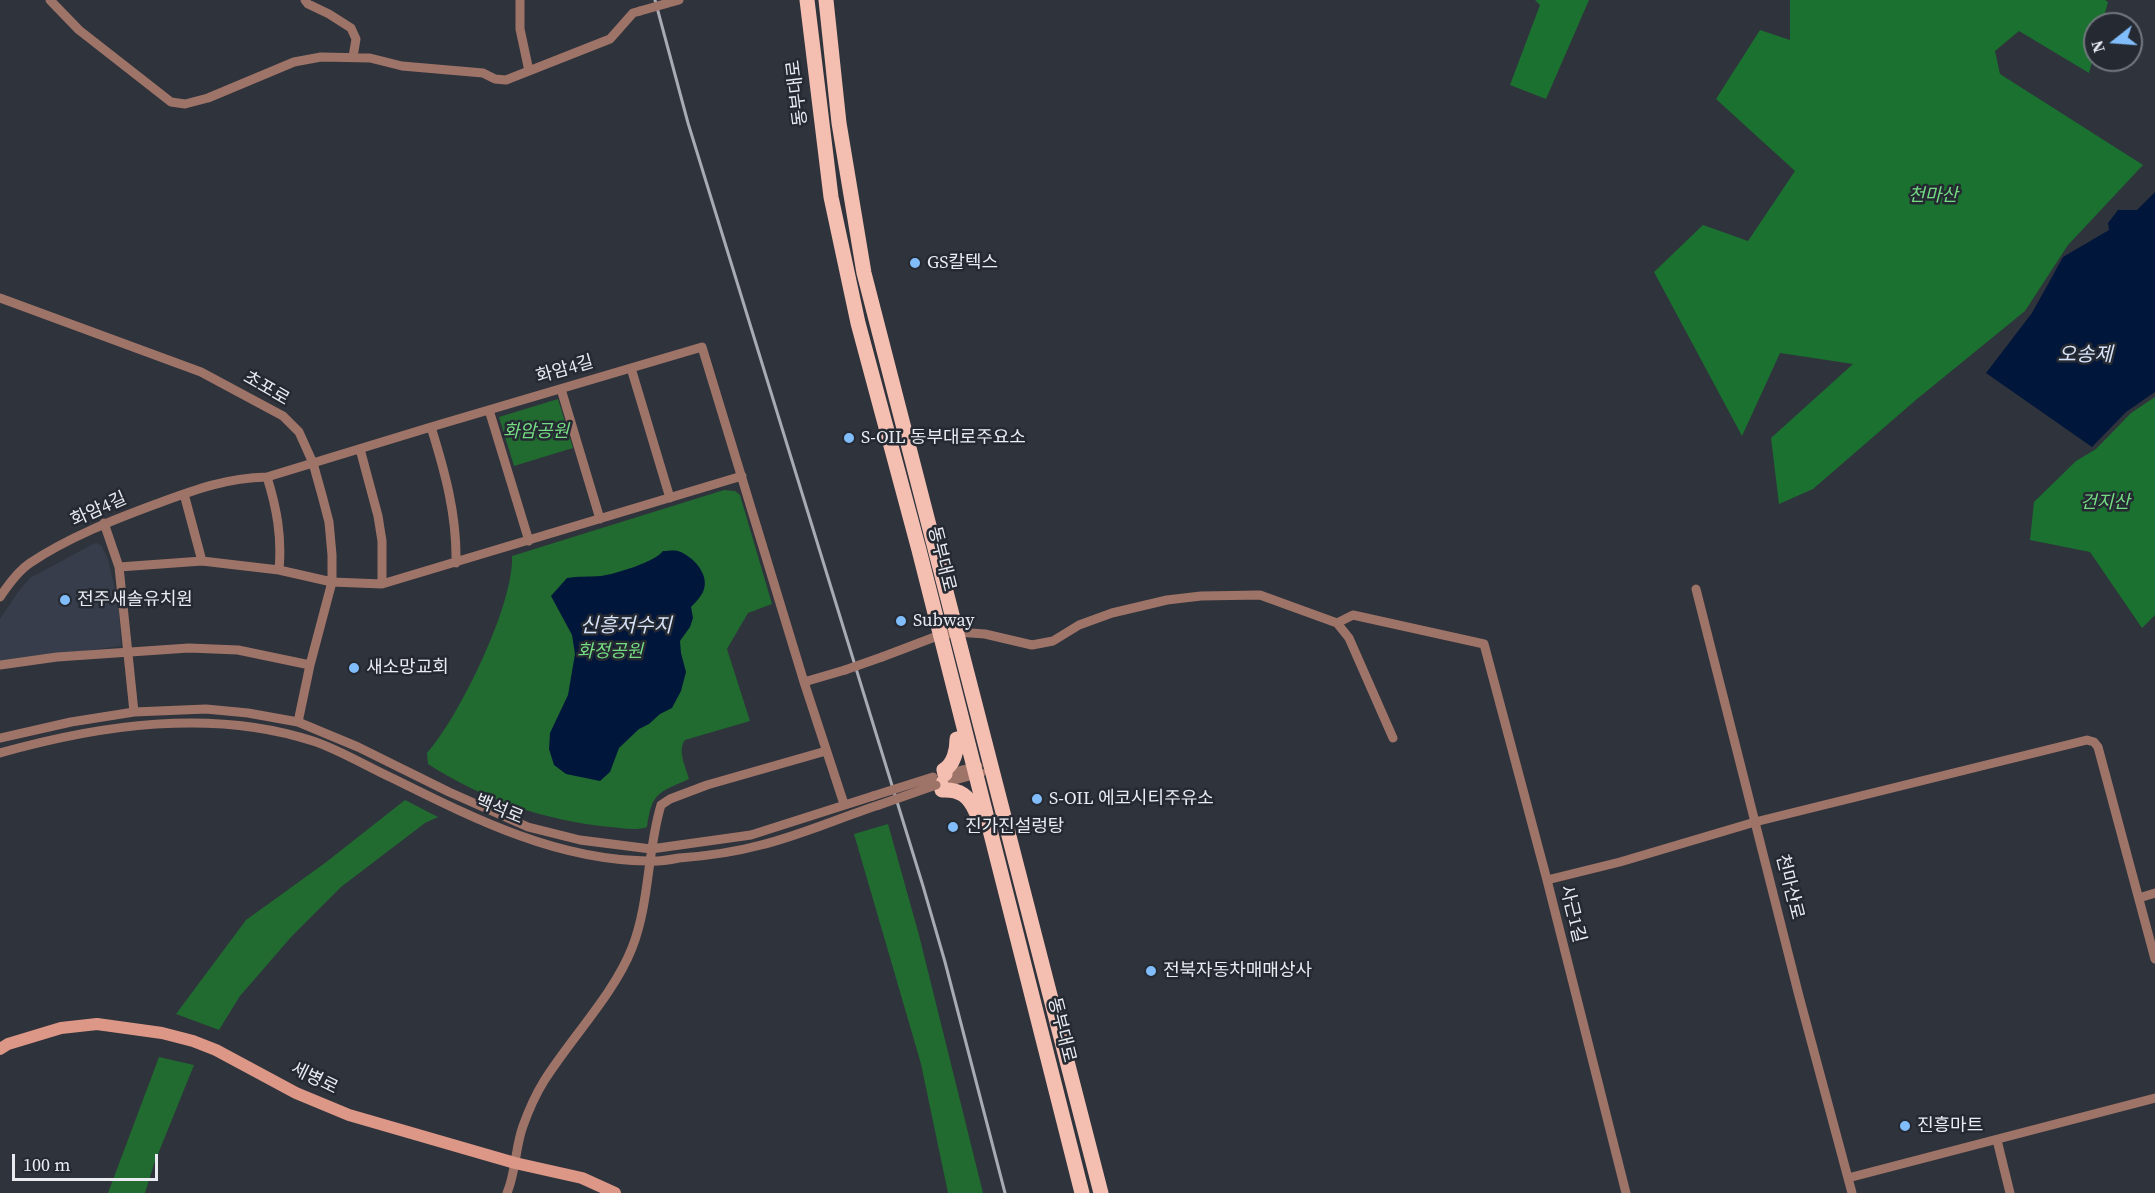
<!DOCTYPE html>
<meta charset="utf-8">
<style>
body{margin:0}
#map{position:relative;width:2155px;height:1193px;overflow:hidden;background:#2f333c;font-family:"Source Serif 4",serif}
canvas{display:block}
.north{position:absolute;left:2083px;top:12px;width:60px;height:60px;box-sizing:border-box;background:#252932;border:2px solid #73777e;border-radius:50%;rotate:253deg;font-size:16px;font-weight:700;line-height:24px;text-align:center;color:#e9ebf1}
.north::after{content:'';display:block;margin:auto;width:21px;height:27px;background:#81bdfa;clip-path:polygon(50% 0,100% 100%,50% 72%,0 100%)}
.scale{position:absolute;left:12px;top:1154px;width:146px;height:27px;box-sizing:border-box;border:3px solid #e9ebf1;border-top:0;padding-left:8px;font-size:18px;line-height:21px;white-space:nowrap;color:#e9ebf1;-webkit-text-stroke:4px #252932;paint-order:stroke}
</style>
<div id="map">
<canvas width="2155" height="1193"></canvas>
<div class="north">N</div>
<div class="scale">100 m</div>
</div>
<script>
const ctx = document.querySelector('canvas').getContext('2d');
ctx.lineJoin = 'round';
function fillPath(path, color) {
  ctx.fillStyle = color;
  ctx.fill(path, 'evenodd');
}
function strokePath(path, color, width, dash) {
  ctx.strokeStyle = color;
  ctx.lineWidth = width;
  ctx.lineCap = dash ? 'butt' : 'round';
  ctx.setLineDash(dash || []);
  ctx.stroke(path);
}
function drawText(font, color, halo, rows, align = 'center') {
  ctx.font = font + ' "Source Serif 4","Noto Sans KR",serif';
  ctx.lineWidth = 5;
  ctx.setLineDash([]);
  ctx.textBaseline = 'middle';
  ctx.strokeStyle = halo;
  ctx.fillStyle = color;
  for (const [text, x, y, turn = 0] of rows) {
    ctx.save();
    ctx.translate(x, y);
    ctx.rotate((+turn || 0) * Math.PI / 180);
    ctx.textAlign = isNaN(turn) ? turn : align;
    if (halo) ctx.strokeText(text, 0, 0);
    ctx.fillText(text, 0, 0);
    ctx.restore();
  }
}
const built = new Path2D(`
 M 95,543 L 101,545 L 108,559 L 119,607 L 121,646 L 0,662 L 0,619 L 18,592 L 30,578 Z`);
const green = new Path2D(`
 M 558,399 L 573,448 L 514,466 L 499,417 Z
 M 724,490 L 735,491 L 740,495 L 772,604 L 748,613 L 727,649 L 750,721 L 685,740 C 677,751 686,767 689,779 C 659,793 652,791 647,827 C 636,831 621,828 610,827 C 546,821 482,799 428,764 L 427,753 C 459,717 514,605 512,556 Z
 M 405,800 L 438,817 L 425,823 L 341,887 L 292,936 L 240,996 L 219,1030 L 176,1014 L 246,920 L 325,863 Z
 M 888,824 L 919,935 L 983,1193 L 948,1193 L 921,1064 L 854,834 Z
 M 159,1057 L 194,1065 L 154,1164 L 145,1193 L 108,1193 Z`);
const forest = new Path2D(`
 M 1535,0 L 1589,0 L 1546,99 L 1510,85 L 1540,5 Z
 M 1790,0 L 2105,0 L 2108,2 L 2102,24 L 2095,24 L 2095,51 L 2089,73 L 2019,31 L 1995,51 L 2000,74 L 2143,165 L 2068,245 L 2025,311 L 1917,399 L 1813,489 L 1779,504 L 1771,438 L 1853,364 L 1780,353 L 1742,436 L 1654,272 L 1703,225 L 1748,241 L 1795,171 L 1716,99 L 1760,30 L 1790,40 Z
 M 2155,397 L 2155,615 L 2142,628 L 2090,552 L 2030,540 L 2034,502 L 2076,461 L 2096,449 L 2131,413 Z`);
const water = new Path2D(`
 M 2155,192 L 2155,392 L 2126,412 L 2092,447 L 1986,373 L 2032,313 L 2063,257 L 2109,230 L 2108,223 L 2118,210 L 2137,210 Z
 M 663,551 C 667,551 674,550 678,551 C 693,556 711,575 703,592 C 700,598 695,603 691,607 L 693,618 L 690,627 L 680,641 L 681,653 L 686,672 L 681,691 L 672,708 L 660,714 L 649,724 L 639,729 L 619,748 L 610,772 L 600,781 L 566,774 L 554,765 L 549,749 L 550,733 L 568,695 L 575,654 L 572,635 L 551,596 L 567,578 C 578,576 589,577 601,576 C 615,574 655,562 663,551 Z`);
const street = new Path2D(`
 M 50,0 L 79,30 L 171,102 L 185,104 L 208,98 L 294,62 L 321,57 L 370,58 L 402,66 L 483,73 L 495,79 L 506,80 L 610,39 L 633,13 L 640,11
 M 305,0 L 308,4 L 329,14 L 351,28 L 356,39 L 353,57
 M 520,0 L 520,29 L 529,71
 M 0,298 L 201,372 L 283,416 L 299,432 L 313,463 L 323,499 L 329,522 L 332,555 L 332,582 L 310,665 L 298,722
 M 631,368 L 670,498
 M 561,389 L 600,519
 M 489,410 L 529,541
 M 431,427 C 445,472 457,515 456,563
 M 360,449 L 378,516 L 382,541 L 382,584
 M 267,477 C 277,509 282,537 279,570
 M 184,494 L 202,561
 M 104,523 L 119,567 L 134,712
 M 119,567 L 202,561 L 279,570 L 332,582 L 382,584 L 742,476
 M 1696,589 L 1799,996 L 1852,1193
 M 0,597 C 8,585 18,571 30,563 C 69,537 113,520 156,504 C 194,490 225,478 267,477 L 431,427 L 702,347 L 804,682 L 844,804
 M 1337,623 L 1353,615 L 1484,644 L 1547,880 L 1626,1193
 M 882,657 L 940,635 L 957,632 L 985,634 L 1032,645 L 1053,641 L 1079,625 L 1112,613 L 1167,600 L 1201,596 L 1260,595 L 1337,623 L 1349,638 L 1393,738
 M 0,665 L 57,657 L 189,648 L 238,650 L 310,665
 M 804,682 L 845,670
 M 0,738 L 71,722 L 134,712 L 206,709 L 248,713 L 298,722 L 358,747 L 449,792 L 528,827 L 580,840 L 651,849 L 751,835 L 873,796
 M 0,753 C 99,725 212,708 313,741 C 340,750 366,766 392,778 C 473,818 555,860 647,861 C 658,862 669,860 679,858 C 707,856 735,852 761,845 C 801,835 839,818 879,805
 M 942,775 L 978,766
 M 936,785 L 981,773
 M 1547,880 L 1620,862 L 1755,822 L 2087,740 L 2094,742 L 2098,747 L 2155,959
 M 2139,898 L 2155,893
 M 1997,1140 L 2010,1193
 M 1848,1178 L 2155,1098
 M 507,1193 C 516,1172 515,1148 523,1126 C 528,1112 536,1094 544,1081 C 571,1038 614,994 632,948 C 650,902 647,851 661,805 L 670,799 L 707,785 L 826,751`);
const secondary = new Path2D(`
 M 0,1049 L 8,1044 L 61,1028 L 97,1024 L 162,1033 L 193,1041 L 216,1050 L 296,1093 L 349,1115 L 515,1163 L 582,1178 L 615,1193`);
const primary = new Path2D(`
 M 807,0 L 831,197 L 858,323 L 919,550 L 1082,1193
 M 826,0 L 839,123 L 864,273 L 1101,1193
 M 945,774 L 944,770 C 954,764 957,750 957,739 L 966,737
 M 941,784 L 942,790 C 960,789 969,796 976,812 L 985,810`);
const rail = new Path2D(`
 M 655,0 L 688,123 L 923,886 L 945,962 L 1005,1193`);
const streetBridge = new Path2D(`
 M 640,11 L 679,0
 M 845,670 L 882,657
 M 873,796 L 933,777
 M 879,805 L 936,785`);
const markers = [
 [915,263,6,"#81bdfa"],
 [849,438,6,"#81bdfa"],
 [65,600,6,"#81bdfa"],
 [901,621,6,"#81bdfa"],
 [354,668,6,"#81bdfa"],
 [1037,799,6,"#81bdfa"],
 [953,827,6,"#81bdfa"],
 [1151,971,6,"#81bdfa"],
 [1905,1126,6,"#81bdfa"]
];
const streetNames = [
 ["동부대로",798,93,-97],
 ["화암4길",565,370,-16],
 ["초포로",266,389,30],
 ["화암4길",99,510,-24],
 ["동부대로",941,559,76],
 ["백석로",499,810,22],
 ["천마산로",1789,887,76],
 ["사근1길",1572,914,76],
 ["동부대로",1061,1030,76],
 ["세병로",314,1079,26]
];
const parkNames = [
 ["천마산",1933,196],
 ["화암공원",536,432],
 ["건지산",2105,503],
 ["화정공원",610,652]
];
const poiNames = [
 ["GS칼텍스",927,263],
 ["S-OIL 동부대로주요소",861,438],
 ["전주새솔유치원",77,600],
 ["Subway",913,621],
 ["새소망교회",366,668],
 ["S-OIL 에코시티주유소",1049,799],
 ["진가진설렁탕",965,827],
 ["전북자동차매매상사",1163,971],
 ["진흥마트",1917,1126]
];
const waterNames = [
 ["오송제",2085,356],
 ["신흥저수지",626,627]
];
fillPath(built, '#373d4b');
fillPath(green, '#216a30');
fillPath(forest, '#1b712f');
fillPath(water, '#01163b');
strokePath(street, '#9f7468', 9);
strokePath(secondary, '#dc9786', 12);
strokePath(primary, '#f4beb0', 15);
strokePath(rail, '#a8abb2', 3);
strokePath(streetBridge, '#9f7468', 9);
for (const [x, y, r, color] of markers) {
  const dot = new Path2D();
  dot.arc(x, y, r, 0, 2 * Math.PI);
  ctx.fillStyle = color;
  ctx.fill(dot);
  strokePath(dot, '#252932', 2);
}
drawText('18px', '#e9ebf1', '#252932', streetNames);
drawText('italic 18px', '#74dd83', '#252932', parkNames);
drawText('18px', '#e9ebf1', '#252932', poiNames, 'left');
drawText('italic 20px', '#d6e3f8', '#252932', waterNames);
</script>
